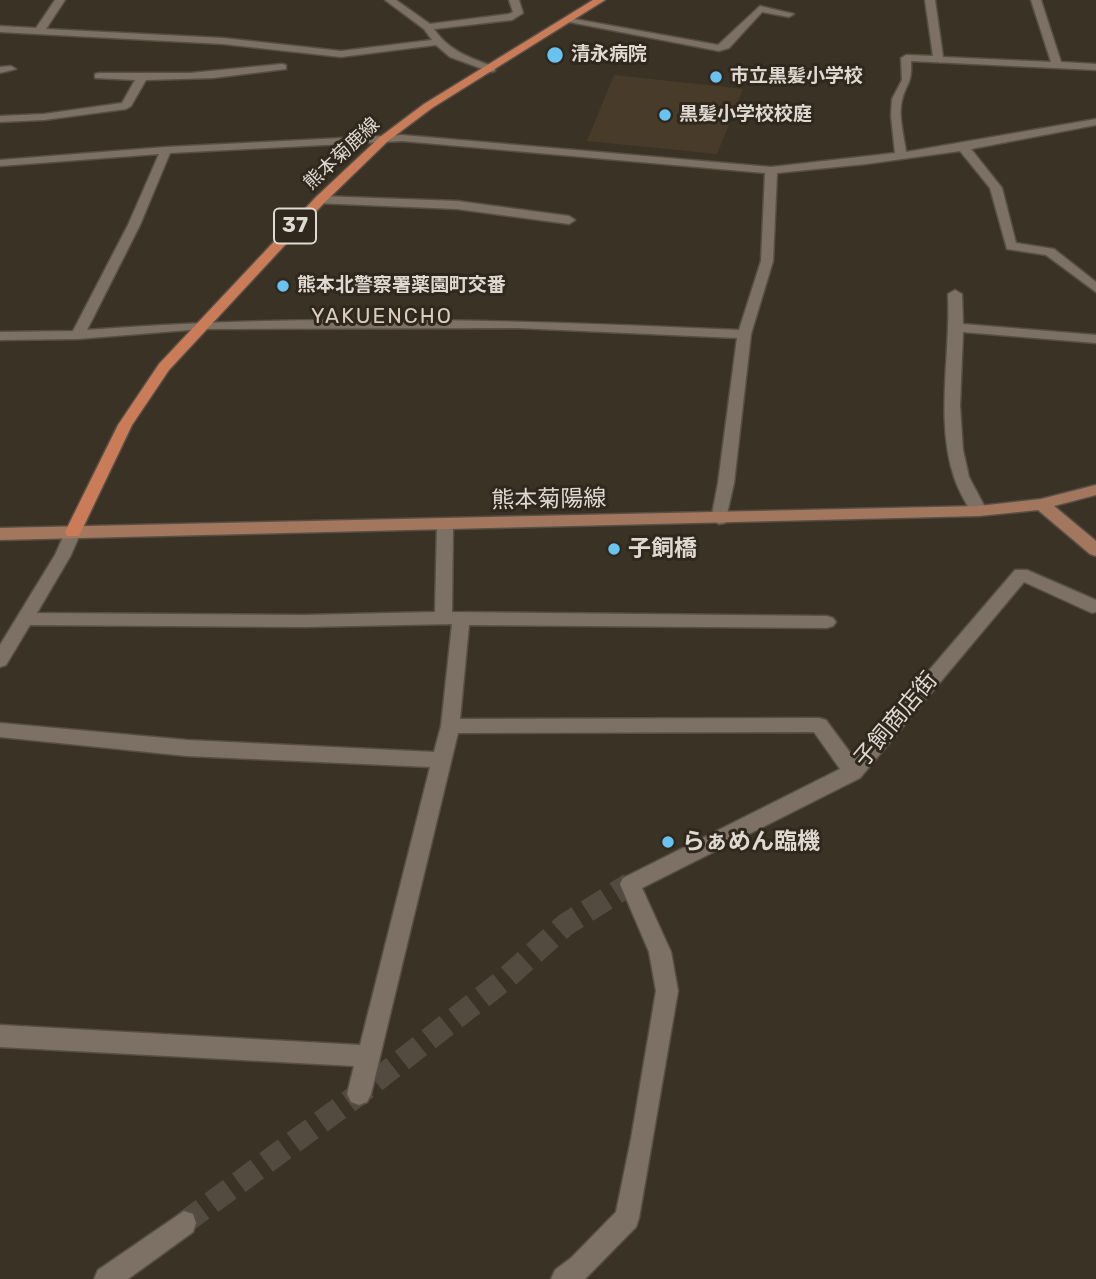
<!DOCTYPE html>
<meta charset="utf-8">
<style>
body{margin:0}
canvas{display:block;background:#3b3226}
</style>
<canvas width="1096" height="1279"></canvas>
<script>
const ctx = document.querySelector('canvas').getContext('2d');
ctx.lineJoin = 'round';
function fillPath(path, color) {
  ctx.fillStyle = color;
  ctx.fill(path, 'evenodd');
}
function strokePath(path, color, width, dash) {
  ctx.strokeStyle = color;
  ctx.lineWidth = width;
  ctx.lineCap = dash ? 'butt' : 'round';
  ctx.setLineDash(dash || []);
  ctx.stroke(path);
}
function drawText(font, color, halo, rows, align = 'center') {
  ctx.font = font + ' Rubik,"Noto Sans JP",sans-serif';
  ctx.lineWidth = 6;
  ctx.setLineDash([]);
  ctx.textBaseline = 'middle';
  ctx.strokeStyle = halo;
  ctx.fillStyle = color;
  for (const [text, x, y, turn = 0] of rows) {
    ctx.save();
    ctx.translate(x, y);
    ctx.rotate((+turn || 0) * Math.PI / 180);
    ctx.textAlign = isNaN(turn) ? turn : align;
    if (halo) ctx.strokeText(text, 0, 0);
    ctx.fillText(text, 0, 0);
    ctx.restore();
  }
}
const built = new Path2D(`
 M 614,75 L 743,89 L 717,154 L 587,141 Z`);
const streetTunnel = new Path2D(`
 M 184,1223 L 359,1094 L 504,980 L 565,925 L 630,884`);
const street = new Path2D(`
 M 55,0 L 65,0 L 46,29 L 223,38 L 341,51 L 432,40 L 424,29 L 385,0 L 396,0 L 430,24 L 509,14 L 513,12 L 509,0 L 519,0 L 523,13 L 512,20 L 434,29 C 449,51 470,58 495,67 L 495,71 L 491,72 L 450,57 L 436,45 L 341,57 L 223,44 L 0,32 L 0,26 L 36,28 Z
 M 925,0 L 935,0 L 943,57 L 1051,62 L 1031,0 L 1041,0 L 1061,62 L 1096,64 L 1096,70 L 911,61 C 912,85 907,81 902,100 C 898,116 904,136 906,152 L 1096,119 L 1096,125 L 971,149 L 1002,188 L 1016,243 L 1054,249 L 1096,282 L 1096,292 L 1046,255 L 1007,249 L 990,188 L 960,151 L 866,164 L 777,173 L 773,261 L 751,334 L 734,483 L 725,523 L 719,524 L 711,519 L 718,483 L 737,338 L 517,328 L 201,329 L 78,339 L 0,340 L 0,332 L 73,331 L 128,225 L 159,154 L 0,166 L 0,160 L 166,147 L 402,135 L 771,167 L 895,153 L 891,116 L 892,99 L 902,80 L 901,58 L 906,55 L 933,56 ZM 402,141 L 765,173 L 761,261 L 739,330 C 522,320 304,313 87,330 L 140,225 L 170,153 Z
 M 760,6 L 794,14 L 789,17 L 762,12 L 729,48 L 719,51 L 564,21 L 569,18 L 718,45 Z
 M 282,64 L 286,65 L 286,69 L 213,78 L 146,80 L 131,106 L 126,109 L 44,120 L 0,122 L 0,116 L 44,114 L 122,103 L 135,80 L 95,78 L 95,74 L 99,73 L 190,73 Z
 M 0,67 L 11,66 L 16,69 L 0,73 Z
 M 320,196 L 457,201 L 569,216 L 575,220 L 569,224 L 457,209 L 316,203 L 314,200 Z
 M 955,290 L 962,294 L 963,324 L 1096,335 L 1096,343 L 963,332 L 960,406 L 963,450 L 969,477 L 987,511 L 979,516 L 973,515 C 966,503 958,490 954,477 C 935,419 951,353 948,294 Z
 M 445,520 L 453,525 L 452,612 L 827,616 L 833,618 L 836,622 L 833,626 L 827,628 L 469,625 L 460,719 L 819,718 L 826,720 L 854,758 L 1015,570 L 1027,570 L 1096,600 L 1096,612 L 1092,613 L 1024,582 L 860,778 L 642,888 L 671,952 L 678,991 L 639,1218 L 636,1227 L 585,1279 L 551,1279 L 555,1270 L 571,1258 L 616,1212 L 631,1139 L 656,991 L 649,952 L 620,884 L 623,878 L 840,769 L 814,732 L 458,733 L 371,1094 L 367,1102 L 359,1105 L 351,1102 L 347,1094 L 354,1066 L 0,1047 L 0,1025 L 360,1045 L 430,767 L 187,756 L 0,737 L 0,723 L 187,740 L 434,752 L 441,726 L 452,624 L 304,627 L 30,625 L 6,665 L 0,667 L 0,645 L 55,555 L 67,528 L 79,528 L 81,532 L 71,555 L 37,613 L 304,615 L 435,612 L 437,525 Z
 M 184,1211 L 193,1214 L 196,1223 L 193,1232 L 128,1279 L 94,1279 L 98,1270 Z`);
const secondary = new Path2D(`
 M 1096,485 L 1096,495 L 1054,506 L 1096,541 L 1096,556 L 1090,554 L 1038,510 L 979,516 L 0,540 L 0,528 L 979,506 L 1041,499 Z`);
const primary = new Path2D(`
 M 593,0 L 605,0 L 432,108 L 388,141 L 324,203 L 169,370 L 132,425 L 79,536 L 67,536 L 65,532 L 118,425 L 159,364 L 316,197 L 380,137 L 424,104 Z`);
const markers = [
 [555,55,9,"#69c3f1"],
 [716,77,7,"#69c3f1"],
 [665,115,7,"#69c3f1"],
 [283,286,7,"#69c3f1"],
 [614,549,7,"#69c3f1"],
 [668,842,7,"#69c3f1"]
];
const farPoinames = [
 ["清永病院",571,55],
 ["市立黒髪小学校",730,77],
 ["黒髪小学校校庭",679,115],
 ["熊本北警察署薬園町交番",297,286]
];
const farStreetnames = [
 ["熊本菊鹿線",342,154,-43]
];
const shields = [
 [295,226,42]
];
const shieldNames = [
 ["37",295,226]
];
const farQuarternames = [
 ["YAKUENCHO",382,317]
];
const streetNames = [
 ["熊本菊陽線",549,500,-1],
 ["子飼商店街",896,720,-50]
];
const poiNames = [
 ["子飼橋",628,549],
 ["らぁめん臨機",682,842]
];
fillPath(built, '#483b2a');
strokePath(streetTunnel, '#544b40', 23, [23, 11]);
strokePath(street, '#574f46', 3);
strokePath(secondary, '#574f46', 3);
strokePath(primary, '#574f46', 3);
fillPath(street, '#7c7164');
fillPath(secondary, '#a2775e');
fillPath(primary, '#c97c57');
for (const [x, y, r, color] of markers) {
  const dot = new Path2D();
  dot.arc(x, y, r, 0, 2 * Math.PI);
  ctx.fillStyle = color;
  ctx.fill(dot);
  strokePath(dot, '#31281d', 2.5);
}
drawText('bold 19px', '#dfd9d2', '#31281d', farPoinames, 'left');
drawText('19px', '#dfd9d2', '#31281d', farStreetnames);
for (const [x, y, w] of shields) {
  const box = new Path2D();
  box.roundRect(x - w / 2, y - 17.5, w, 35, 5);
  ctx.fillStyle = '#31281d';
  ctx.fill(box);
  strokePath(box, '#dfd9d2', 2);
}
drawText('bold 21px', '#dfd9d2', null, shieldNames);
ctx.letterSpacing = '2px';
drawText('21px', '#d8cdbf', '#31281d', farQuarternames);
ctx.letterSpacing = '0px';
drawText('23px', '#dfd9d2', '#31281d', streetNames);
drawText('bold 23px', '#dfd9d2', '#31281d', poiNames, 'left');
</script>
